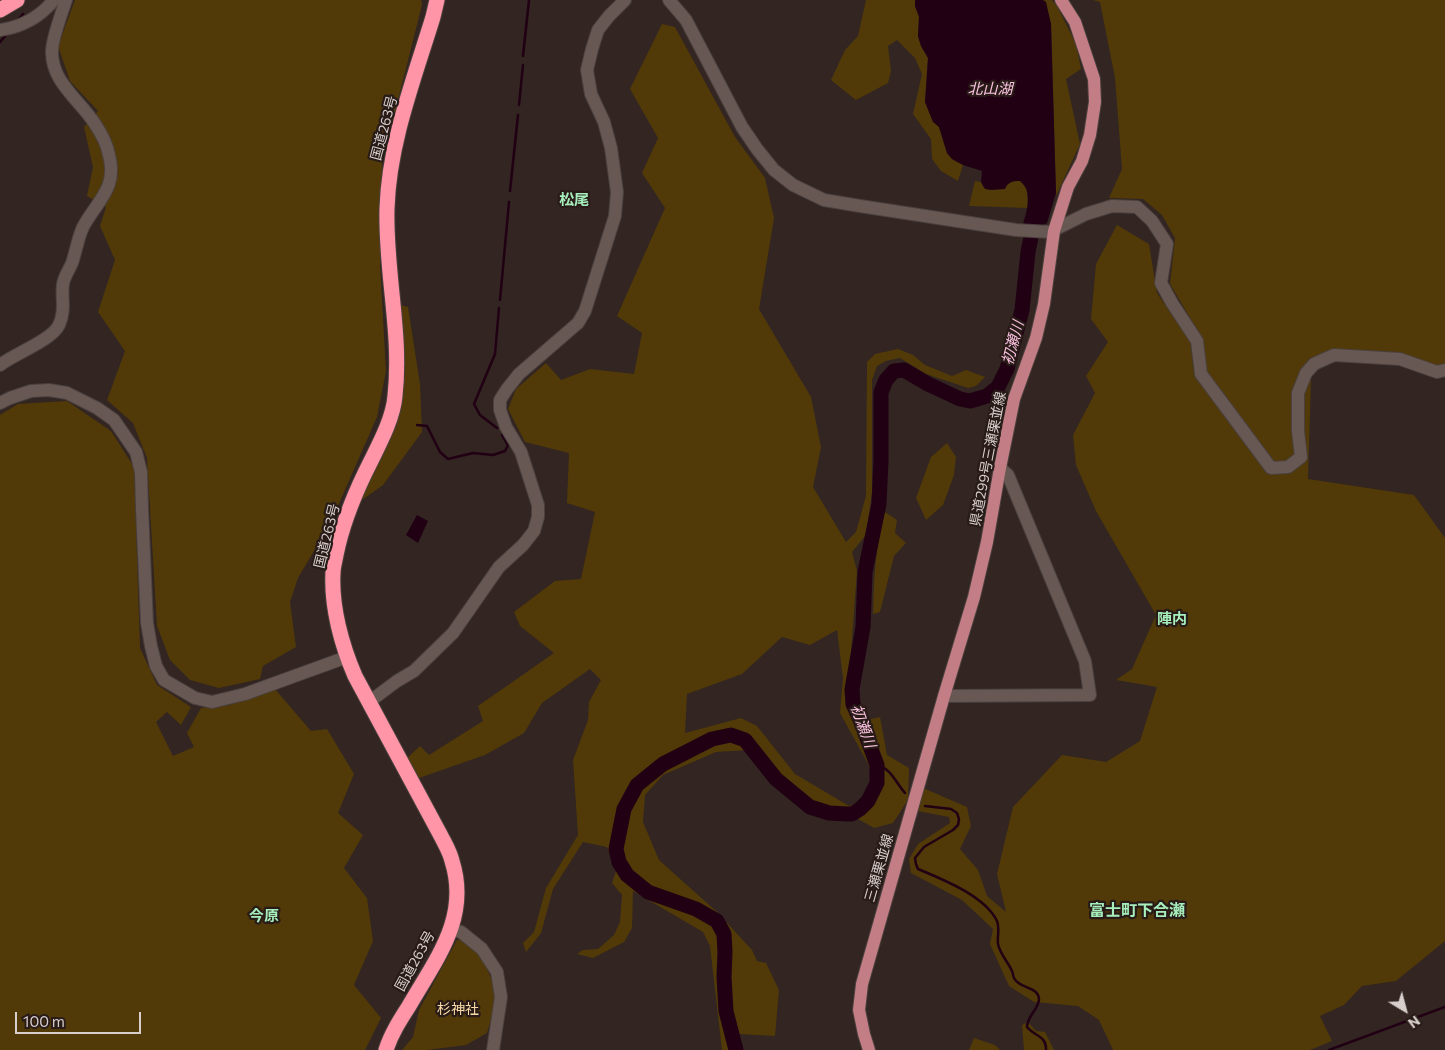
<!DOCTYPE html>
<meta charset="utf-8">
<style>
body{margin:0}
#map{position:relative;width:1445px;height:1050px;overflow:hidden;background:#322522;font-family:Commissioner,sans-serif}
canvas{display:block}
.north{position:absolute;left:1380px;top:985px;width:50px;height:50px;-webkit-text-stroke:4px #281b18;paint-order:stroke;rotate:143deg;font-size:14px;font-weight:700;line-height:20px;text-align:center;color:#d8cfcd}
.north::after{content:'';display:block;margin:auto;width:18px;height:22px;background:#d8cfcd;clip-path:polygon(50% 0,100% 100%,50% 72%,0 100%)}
.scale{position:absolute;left:15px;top:1012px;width:126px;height:22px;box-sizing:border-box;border:2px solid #d8cfcd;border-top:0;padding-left:6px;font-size:15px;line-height:18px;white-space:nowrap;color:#d8cfcd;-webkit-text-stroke:4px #281b18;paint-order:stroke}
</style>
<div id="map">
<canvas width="1445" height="1050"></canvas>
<div class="north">N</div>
<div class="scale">100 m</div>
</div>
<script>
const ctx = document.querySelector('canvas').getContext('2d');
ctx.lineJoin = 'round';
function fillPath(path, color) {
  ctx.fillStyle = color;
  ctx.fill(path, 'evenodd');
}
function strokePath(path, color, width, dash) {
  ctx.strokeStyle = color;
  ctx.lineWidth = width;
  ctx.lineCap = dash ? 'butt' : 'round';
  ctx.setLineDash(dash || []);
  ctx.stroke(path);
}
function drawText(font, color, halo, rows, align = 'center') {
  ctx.font = font + ' Commissioner,"Noto Sans JP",sans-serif';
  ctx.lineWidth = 4.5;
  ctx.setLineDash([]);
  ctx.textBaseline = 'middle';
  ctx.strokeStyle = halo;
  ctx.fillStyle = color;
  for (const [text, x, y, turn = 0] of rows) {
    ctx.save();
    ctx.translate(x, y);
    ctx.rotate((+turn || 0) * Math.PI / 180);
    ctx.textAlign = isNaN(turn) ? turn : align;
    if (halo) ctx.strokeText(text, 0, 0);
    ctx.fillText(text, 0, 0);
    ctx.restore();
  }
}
const green = new Path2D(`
 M 75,0 L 421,0 L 422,5 L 382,163 L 380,265 L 386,371 L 377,417 L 330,524 L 298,578 L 290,602 L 296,647 L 263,666 L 260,679 L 219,688 L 190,680 L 170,660 L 157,626 L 147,458 L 133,423 L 107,400 L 125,351 L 98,312 L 115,260 L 100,226 L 106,207 L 87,196 L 93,167 L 84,127 L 98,111 L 70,81 L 58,46 Z
 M 866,0 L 915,0 L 915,6 L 919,16 L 918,36 L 921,46 L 928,58 L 925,102 L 933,121 L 939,127 L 947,153 L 952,159 L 963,165 L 958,181 L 941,171 L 932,159 L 931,139 L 913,114 L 922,74 L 915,58 L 897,40 L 888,46 L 891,71 L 888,83 L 856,100 L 831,80 L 845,50 L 858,36 Z
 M 1043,0 L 1052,0 L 1058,8 L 1076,44 L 1081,69 L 1066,79 L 1080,144 L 1056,196 L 1051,24 Z
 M 1093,0 L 1445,0 L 1445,365 L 1435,368 L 1400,352 L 1333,351 L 1307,364 L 1292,391 L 1311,379 L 1308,479 L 1414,495 L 1445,538 L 1445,941 L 1396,981 L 1362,986 L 1344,1005 L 1320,1016 L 1332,1041 L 1310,1050 L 1113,1050 L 1099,1020 L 1078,1006 L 1034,1002 L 1009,986 L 990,944 L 993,929 L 962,900 L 911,873 L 909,859 L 918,844 L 950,823 L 949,817 L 918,811 L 923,788 L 967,807 L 971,826 L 960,849 L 978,870 L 987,896 L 1006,912 L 997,874 L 1013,807 L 1062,755 L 1106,762 L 1140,741 L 1157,687 L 1116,680 L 1132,669 L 1156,615 L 1096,511 L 1076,465 L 1073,435 L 1095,393 L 1086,376 L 1108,342 L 1091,319 L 1096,264 L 1117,225 L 1149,244 L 1157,293 L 1190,341 L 1194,374 L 1230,423 L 1207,373 L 1202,338 L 1170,284 L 1175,238 L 1162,215 L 1143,199 L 1109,198 L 1122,169 L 1115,78 L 1100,2 Z
 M 662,24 L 675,27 L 735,137 L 765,178 L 774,218 L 759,309 L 811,397 L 821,447 L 813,487 L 846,542 L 856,532 L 866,496 L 867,362 L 875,354 L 898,349 L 913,355 L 925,365 L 952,376 L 966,370 L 985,377 L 976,386 L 968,388 L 926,374 L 900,358 L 886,361 L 877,366 L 872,380 L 872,492 L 866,535 L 852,552 L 857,571 L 847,707 L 856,722 L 880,717 L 887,755 L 909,768 L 908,800 L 893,823 L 874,828 L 853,816 L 801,805 L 764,768 L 748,750 L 716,752 L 663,775 L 645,795 L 643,822 L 659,860 L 717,912 L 752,950 L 757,961 L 766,963 L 779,990 L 775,1036 L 738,1034 L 729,1038 L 733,1050 L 722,1050 L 710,946 L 703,932 L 633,891 L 632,928 L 624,942 L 593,958 L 577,954 L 583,950 L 598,949 L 614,935 L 620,922 L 622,895 L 612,883 L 616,871 L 607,847 L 583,842 L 553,889 L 541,933 L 526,952 L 523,943 L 534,932 L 546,888 L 578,835 L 573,760 L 588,720 L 589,702 L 601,680 L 590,669 L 542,703 L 524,733 L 485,755 L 416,779 L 406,759 L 420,746 L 429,755 L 483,721 L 478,706 L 554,653 L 520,626 L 514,612 L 555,581 L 581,579 L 595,512 L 567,503 L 569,453 L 525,442 L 508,409 L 516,389 L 546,363 L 561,380 L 590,369 L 634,374 L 642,333 L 617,316 L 665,208 L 642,173 L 658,138 L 630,89 ZM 837,630 L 843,678 L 840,713 L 871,769 L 870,787 L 859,802 L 849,806 L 795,774 L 757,726 L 741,718 L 685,733 L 687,694 L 742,674 L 782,637 L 810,645 Z
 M 975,181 L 981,182 L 983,187 L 1007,184 L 1012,181 L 1020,181 L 1027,188 L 1028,208 L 969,206 Z
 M 400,305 L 408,307 L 420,384 L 422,432 L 383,485 L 355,505 L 396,427 L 403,397 L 405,362 Z
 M 67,401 L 111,431 L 134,467 L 140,648 L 157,685 L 191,707 L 181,725 L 167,712 L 156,722 L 173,756 L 194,747 L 187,733 L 201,708 L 230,705 L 275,689 L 311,731 L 327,729 L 354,774 L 338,813 L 363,835 L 344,868 L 367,898 L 373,941 L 354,985 L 381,1018 L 365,1050 L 0,1050 L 0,415 L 18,404 Z
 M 947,443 L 956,457 L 954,475 L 943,505 L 926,520 L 916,498 L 931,457 Z
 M 885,512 L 897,520 L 895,533 L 906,543 L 894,556 L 880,612 L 873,614 C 874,579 875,547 885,512 Z
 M 464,939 L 482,958 L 491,978 L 496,1002 L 487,1033 L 466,1045 L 427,1050 L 402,1050 L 413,1037 L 419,1010 L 457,940 Z
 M 1028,1022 L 1036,1031 L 1045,1032 L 1054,1050 L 1024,1050 L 1022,1025 Z
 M 974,1038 L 995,1045 L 1000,1050 L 969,1050 Z`);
const water = new Path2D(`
 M 915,0 L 1043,0 L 1046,2 L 1051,24 L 1056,193 L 1047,223 L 1043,225 L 1023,224 C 1027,211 1033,191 1020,181 C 1012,181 1008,182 1005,189 L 991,190 L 985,189 L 981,182 L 982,171 L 963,165 L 952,159 L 947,153 L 939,127 L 933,122 L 925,102 L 928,58 L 921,46 L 918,36 L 919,17 L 915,6 Z
 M 417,515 L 428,521 L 418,543 L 406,535 Z`);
const stream = new Path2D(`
 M 18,20 L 23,14
 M 0,42 L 7,34
 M 523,56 L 529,0
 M 519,105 L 523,65
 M 510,191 L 518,115
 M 500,300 L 509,202
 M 417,425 L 427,426 L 440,452 L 448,459 L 473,453 L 493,455 L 505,451 L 508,445 L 502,435
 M 497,428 L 480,415 L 474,404 L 495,354 L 499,308
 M 877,765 C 892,769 895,782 905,793
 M 925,806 L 951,809 L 957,813 L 959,819 L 958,825 L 953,830 L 924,847 L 915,858 L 916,864 L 918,869 C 942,879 985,896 997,921 C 1000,928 997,936 998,944 C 1000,954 1008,962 1012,971 C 1013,973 1013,976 1014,978 C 1019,989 1038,986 1039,999 C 1039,1009 1027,1016 1027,1027 C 1034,1036 1047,1036 1046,1050
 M 1329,1050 L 1445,1007`);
const river = new Path2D(`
 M 736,1050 L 726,1011 L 724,977 L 725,952 L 724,934 L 717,921 L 696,909 L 648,892 L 627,875 L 619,862 L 616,849 L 624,809 L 637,785 L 663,764 L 712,739 L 731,735 L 745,740 L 776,779 L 810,807 L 829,813 L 847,814 L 852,814 L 860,809 L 868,801 L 877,783 L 877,765 L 861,722 L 853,704 L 852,689 L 863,627 L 865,572 L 879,504 L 881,460 L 881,392 L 886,380 L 894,371 L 904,370 L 928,384 L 960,399 L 970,401 L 987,396 L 998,387 L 1007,369 L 1022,310 L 1028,252 L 1035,218`);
const minor = new Path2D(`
 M 669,0 L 686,20 L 742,127 L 757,149 L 774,170 L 793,185 L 824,200 L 860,206 L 1016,230 L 1050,232 L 1086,214 L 1112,206 L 1137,207 L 1152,221 L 1167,244 L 1161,283 L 1172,303 L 1197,341 L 1201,374 L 1271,468 L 1288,467 L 1301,457 L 1298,431 L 1298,393 L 1306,373 L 1314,364 L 1334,355 L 1400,359 L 1437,372 L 1445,370
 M 0,30 C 22,27 40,17 54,0
 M 0,365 C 14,354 52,340 59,325 C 66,310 61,298 63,284 C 64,277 69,270 72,263 C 76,251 78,238 83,227 C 97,201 118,188 109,155 C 107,144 101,133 95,124 C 80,100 51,82 52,51 C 52,39 62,12 66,0
 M 0,403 L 10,398 L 31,391 L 49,390 L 67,393 L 97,408 L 114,420 L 136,452 L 141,472 L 142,508 L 147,623 L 151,646 L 156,666 L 164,680 L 195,698 L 212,702 L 245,694 L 347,657
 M 944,696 L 1090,695 L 1085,661 L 1008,475 L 1000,468
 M 369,702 L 397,681 L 414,671 L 453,633 L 499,567 L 523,545 L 534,531 L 538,517 L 538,505 L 521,452 L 506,427 L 500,410 L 500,400 L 507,389 L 519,374 L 578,323 L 585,311 L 615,216 L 617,192 L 611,148 L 604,122 L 591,94 L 587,70 L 592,49 L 598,30 L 609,16 L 625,0
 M 451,929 L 461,932 L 482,949 L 497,972 L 501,997 L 493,1050`);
const major = new Path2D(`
 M 869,1050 L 864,1034 L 859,1010 L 862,984 L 944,696 L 974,597 L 987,542 L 1000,468 L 1014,399 L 1036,338 L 1044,304 L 1054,231 L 1068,187 L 1082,161 L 1090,135 L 1095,102 L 1094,79 L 1075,22 L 1061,0`);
const highway = new Path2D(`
 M 0,10 L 17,0
 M 386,1050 C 391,1034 400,1020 409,1006 C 436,959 470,918 452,861 C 450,852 445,844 441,836 L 355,676 C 342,646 331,607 333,573 C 333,567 335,561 336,555 C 342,525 352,500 365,473 C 376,450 393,421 395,396 C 402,333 385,271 387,208 C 389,143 414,79 433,17 L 437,0`);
const streetNames = [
 ["国道263号",384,128,-75],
 ["県道299号三瀬栗並線",988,459,-79],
 ["国道263号",327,536,-76],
 ["三瀬栗並線",879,868,-74],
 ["国道263号",415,961,-61]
];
const parkNames = [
 ["杉神社",458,1009]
];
const waterNames = [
 ["北山湖",990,89],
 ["初瀬川",1013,343,-75],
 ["初瀬川",863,726,70]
];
const neighbourhoodNames = [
 ["松尾",574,200],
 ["陣内",1172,619],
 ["今原",264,916]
];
const quarterNames = [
 ["富士町下合瀬",1137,911]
];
fillPath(green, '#513a08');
fillPath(water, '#210014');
strokePath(stream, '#210014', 2.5);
strokePath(river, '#210014', 15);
strokePath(minor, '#4b403d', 14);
strokePath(major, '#4b403d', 14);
strokePath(highway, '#4b403d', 17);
strokePath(minor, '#675854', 12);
strokePath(major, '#c27d85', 12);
strokePath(highway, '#ff95a6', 15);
drawText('14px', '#d8cfcd', '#281b18', streetNames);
drawText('14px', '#f9dba7', '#281b18', parkNames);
drawText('italic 15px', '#fbc3e0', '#281b18', waterNames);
drawText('bold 15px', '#a6eebb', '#281b18', neighbourhoodNames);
drawText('bold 16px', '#a6eebb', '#281b18', quarterNames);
</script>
